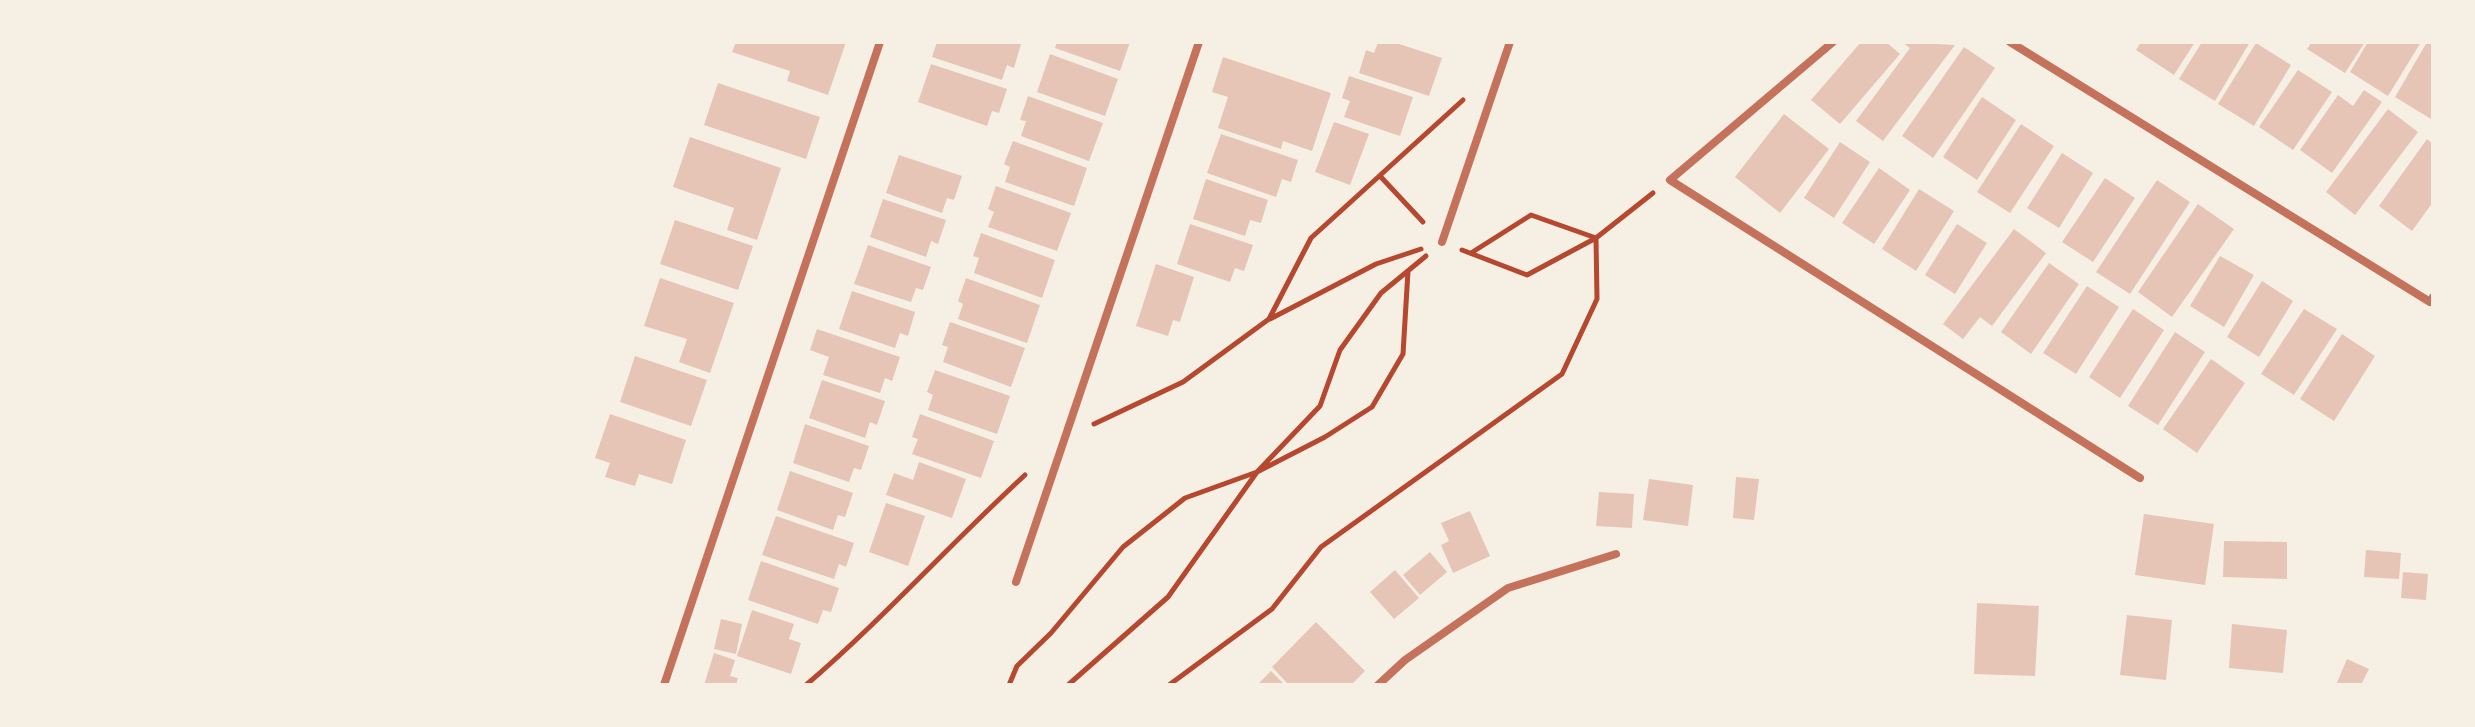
<!DOCTYPE html>
<style>
body{margin:0}
#map{position:relative;width:2475px;height:727px;overflow:hidden;background:#f6efe4;font-family:"Nunito Sans",sans-serif}
canvas{display:block}
.frame{position:absolute;inset:0;border:44px solid #f6efe4;pointer-events:none}
</style>
<div id="map">
<canvas width="2475" height="727"></canvas>
<div class="frame"></div>
</div>
<script>
const ctx = document.querySelector('canvas').getContext('2d');
ctx.lineJoin = 'round';
function fillPath(path, color) {
  ctx.fillStyle = color;
  ctx.fill(path, 'evenodd');
}
function strokePath(path, color, width, dash) {
  ctx.strokeStyle = color;
  ctx.lineWidth = width;
  ctx.lineCap = dash ? 'butt' : 'round';
  ctx.setLineDash(dash || []);
  ctx.stroke(path);
}
const building = new Path2D(`
 M 736,42 L 846,42 L 828,95 L 787,81 L 790,71 L 732,52 Z
 M 937,42 L 1016,42 L 1021,44 L 1014,68 L 1007,65 L 1002,80 L 932,57 Z
 M 1057,42 L 1130,42 L 1120,71 L 1055,48 Z
 M 1378,42 L 1393,42 L 1442,58 L 1429,96 L 1359,73 L 1366,50 L 1374,53 Z
 M 1861,42 L 1886,42 L 1900,54 L 1840,124 L 1811,100 Z
 M 1902,42 L 1955,45 L 1883,141 L 1856,121 L 1910,48 Z
 M 2141,42 L 2195,42 L 2174,75 L 2136,50 Z
 M 2202,42 L 2250,42 L 2215,101 L 2179,79 Z
 M 2312,42 L 2365,42 L 2345,73 L 2307,49 Z
 M 2368,42 L 2421,42 L 2388,96 L 2350,72 Z
 M 2427,42 L 2433,42 L 2431,119 L 2395,97 Z
 M 2256,43 L 2291,65 L 2254,126 L 2218,104 Z
 M 1964,47 L 1995,68 L 1933,158 L 1902,136 Z
 M 1050,54 L 1118,79 L 1105,116 L 1037,92 Z
 M 1223,57 L 1331,93 L 1312,151 L 1283,141 L 1281,149 L 1218,128 L 1228,97 L 1212,92 Z
 M 931,64 L 1007,89 L 999,113 L 992,111 L 987,126 L 918,102 Z
 M 2298,70 L 2332,92 L 2293,150 L 2259,127 Z
 M 1349,76 L 1413,97 L 1400,136 L 1344,117 L 1350,101 L 1342,98 Z
 M 718,83 L 820,117 L 806,159 L 704,125 Z
 M 2364,90 L 2382,102 L 2332,173 L 2300,150 L 2338,95 L 2353,106 Z
 M 1028,96 L 1103,123 L 1089,161 L 1021,136 L 1026,121 L 1020,120 Z
 M 1982,97 L 2016,120 L 1977,180 L 1943,157 Z
 M 2388,109 L 2418,132 L 2355,215 L 2326,192 Z
 M 1784,114 L 1829,149 L 1780,213 L 1735,177 Z
 M 1334,122 L 1369,134 L 1350,185 L 1315,172 Z
 M 2021,124 L 2054,146 L 2010,213 L 1977,192 Z
 M 1221,134 L 1298,160 L 1291,182 L 1282,179 L 1276,197 L 1207,173 Z
 M 690,137 L 781,168 L 757,240 L 727,230 L 734,208 L 673,187 Z
 M 2427,139 L 2433,144 L 2433,202 L 2412,231 L 2379,206 Z
 M 1013,141 L 1087,168 L 1074,206 L 1005,182 L 1010,167 L 1004,164 Z
 M 1840,142 L 1870,162 L 1834,218 L 1804,198 Z
 M 2062,153 L 2093,173 L 2059,228 L 2027,208 Z
 M 899,155 L 962,176 L 954,200 L 947,198 L 942,213 L 886,193 Z
 M 1879,168 L 1910,190 L 1874,244 L 1842,223 Z
 M 2105,178 L 2135,198 L 2093,262 L 2062,242 Z
 M 1206,179 L 1268,200 L 1261,223 L 1250,220 L 1245,236 L 1193,219 Z
 M 2157,180 L 2190,202 L 2130,294 L 2096,272 Z
 M 996,186 L 1071,213 L 1057,251 L 988,227 L 994,212 L 988,209 Z
 M 1919,189 L 1954,211 L 1916,271 L 1882,249 Z
 M 883,199 L 946,220 L 938,244 L 931,241 L 926,257 L 870,237 Z
 M 2198,204 L 2234,229 L 2172,317 L 2138,292 Z
 M 675,220 L 753,246 L 738,290 L 660,264 Z
 M 1190,224 L 1253,245 L 1244,271 L 1235,268 L 1230,282 L 1177,264 Z
 M 1957,224 L 1987,243 L 1955,294 L 1925,275 Z
 M 2014,229 L 2046,253 L 1992,326 L 1980,317 L 1963,339 L 1943,324 Z
 M 981,233 L 1055,260 L 1042,298 L 974,273 L 979,258 L 973,256 Z
 M 868,245 L 931,267 L 923,290 L 916,288 L 911,302 L 854,284 Z
 M 2220,256 L 2254,275 L 2224,327 L 2190,306 Z
 M 2049,263 L 2079,284 L 2031,354 L 2001,332 Z
 M 1156,264 L 1194,277 L 1180,322 L 1173,320 L 1168,336 L 1136,326 Z
 M 660,278 L 734,303 L 710,373 L 679,362 L 687,339 L 644,326 Z
 M 966,278 L 1040,305 L 1027,343 L 958,319 L 963,304 L 958,301 Z
 M 2262,281 L 2293,301 L 2259,357 L 2227,337 Z
 M 2087,286 L 2119,307 L 2076,374 L 2043,353 Z
 M 852,291 L 915,312 L 908,336 L 900,333 L 895,348 L 839,329 Z
 M 2133,309 L 2164,330 L 2120,398 L 2089,377 Z
 M 2304,309 L 2337,329 L 2294,395 L 2261,374 Z
 M 950,322 L 1025,348 L 1011,387 L 943,362 L 948,347 L 942,345 Z
 M 817,329 L 900,357 L 892,381 L 885,378 L 880,393 L 823,375 L 829,357 L 810,350 Z
 M 2175,332 L 2205,352 L 2158,425 L 2128,406 Z
 M 2342,334 L 2375,356 L 2334,421 L 2300,399 Z
 M 635,356 L 707,380 L 691,426 L 620,402 Z
 M 2211,359 L 2245,383 L 2197,453 L 2163,429 Z
 M 935,370 L 1010,396 L 997,434 L 928,410 L 933,395 L 927,392 Z
 M 822,380 L 885,401 L 877,425 L 870,422 L 865,438 L 809,418 Z
 M 610,414 L 686,440 L 672,484 L 639,474 L 635,486 L 605,477 L 610,463 L 595,458 Z
 M 920,414 L 994,441 L 981,478 L 912,454 L 918,439 L 912,437 Z
 M 805,424 L 869,446 L 861,470 L 854,468 L 849,482 L 793,463 Z
 M 919,462 L 966,479 L 952,518 L 886,495 L 894,473 L 913,480 Z
 M 790,471 L 853,493 L 845,517 L 838,515 L 833,530 L 777,510 Z
 M 1736,477 L 1759,479 L 1754,520 L 1733,518 Z
 M 1649,479 L 1693,485 L 1688,526 L 1643,520 Z
 M 1599,492 L 1634,494 L 1632,528 L 1596,526 Z
 M 886,503 L 925,516 L 908,566 L 869,552 Z
 M 1470,511 L 1490,556 L 1453,573 L 1441,545 L 1449,541 L 1441,523 Z
 M 2144,514 L 2214,524 L 2205,585 L 2135,575 Z
 M 776,516 L 854,543 L 846,567 L 839,564 L 834,579 L 762,555 Z
 M 2224,541 L 2287,542 L 2287,579 L 2223,577 Z
 M 2366,550 L 2401,553 L 2399,579 L 2364,577 Z
 M 1430,552 L 1447,572 L 1420,595 L 1403,575 Z
 M 761,561 L 839,588 L 831,612 L 823,610 L 818,624 L 748,600 Z
 M 1395,570 L 1419,598 L 1394,619 L 1370,592 Z
 M 2403,572 L 2428,574 L 2426,600 L 2401,598 Z
 M 1977,603 L 2039,606 L 2035,676 L 1974,674 Z
 M 752,610 L 794,624 L 789,639 L 801,643 L 791,674 L 737,656 Z
 M 2127,615 L 2172,620 L 2166,680 L 2120,675 Z
 M 721,619 L 742,624 L 736,654 L 714,649 Z
 M 1316,622 L 1365,671 L 1351,685 L 1289,685 L 1272,667 Z
 M 2232,624 L 2287,630 L 2283,673 L 2229,668 Z
 M 714,653 L 735,660 L 730,676 L 738,678 L 736,685 L 704,685 Z
 M 2347,659 L 2369,669 L 2361,685 L 2336,685 Z
 M 1271,671 L 1285,685 L 1257,685 Z`);
const path = new Path2D(`
 M 1380,176 L 1423,222
 M 1462,250 L 1527,275 L 1596,238
 M 1471,253 L 1531,215 L 1596,238
 M 1270,319 L 1376,264 L 1421,249
 M 1094,424 L 1183,382 L 1269,319 L 1311,238 L 1463,100
 M 806,685 C 883,619 951,543 1025,475
 M 1009,685 L 1017,666 L 1051,633 L 1123,547 L 1185,498 L 1257,472 L 1325,437 L 1372,407 L 1403,354 L 1408,271
 M 1068,685 L 1168,597 L 1257,472 L 1320,406 L 1340,350 L 1381,293 L 1426,256
 M 1169,685 L 1272,609 L 1321,547 L 1562,374 L 1597,299 L 1596,238 L 1653,193`);
const minor = new Path2D(`
 M 1833,42 L 1670,180 L 2140,478
 M 2010,42 L 2430,302 L 2433,297
 M 1442,242 L 1510,42
 M 1016,582 L 1199,42
 M 664,685 L 880,42
 M 1378,685 L 1405,660 L 1508,588 L 1616,554`);
fillPath(building, '#e6c5b7');
strokePath(path, '#b5482f', 5);
strokePath(minor, '#c5725c', 8);
</script>
